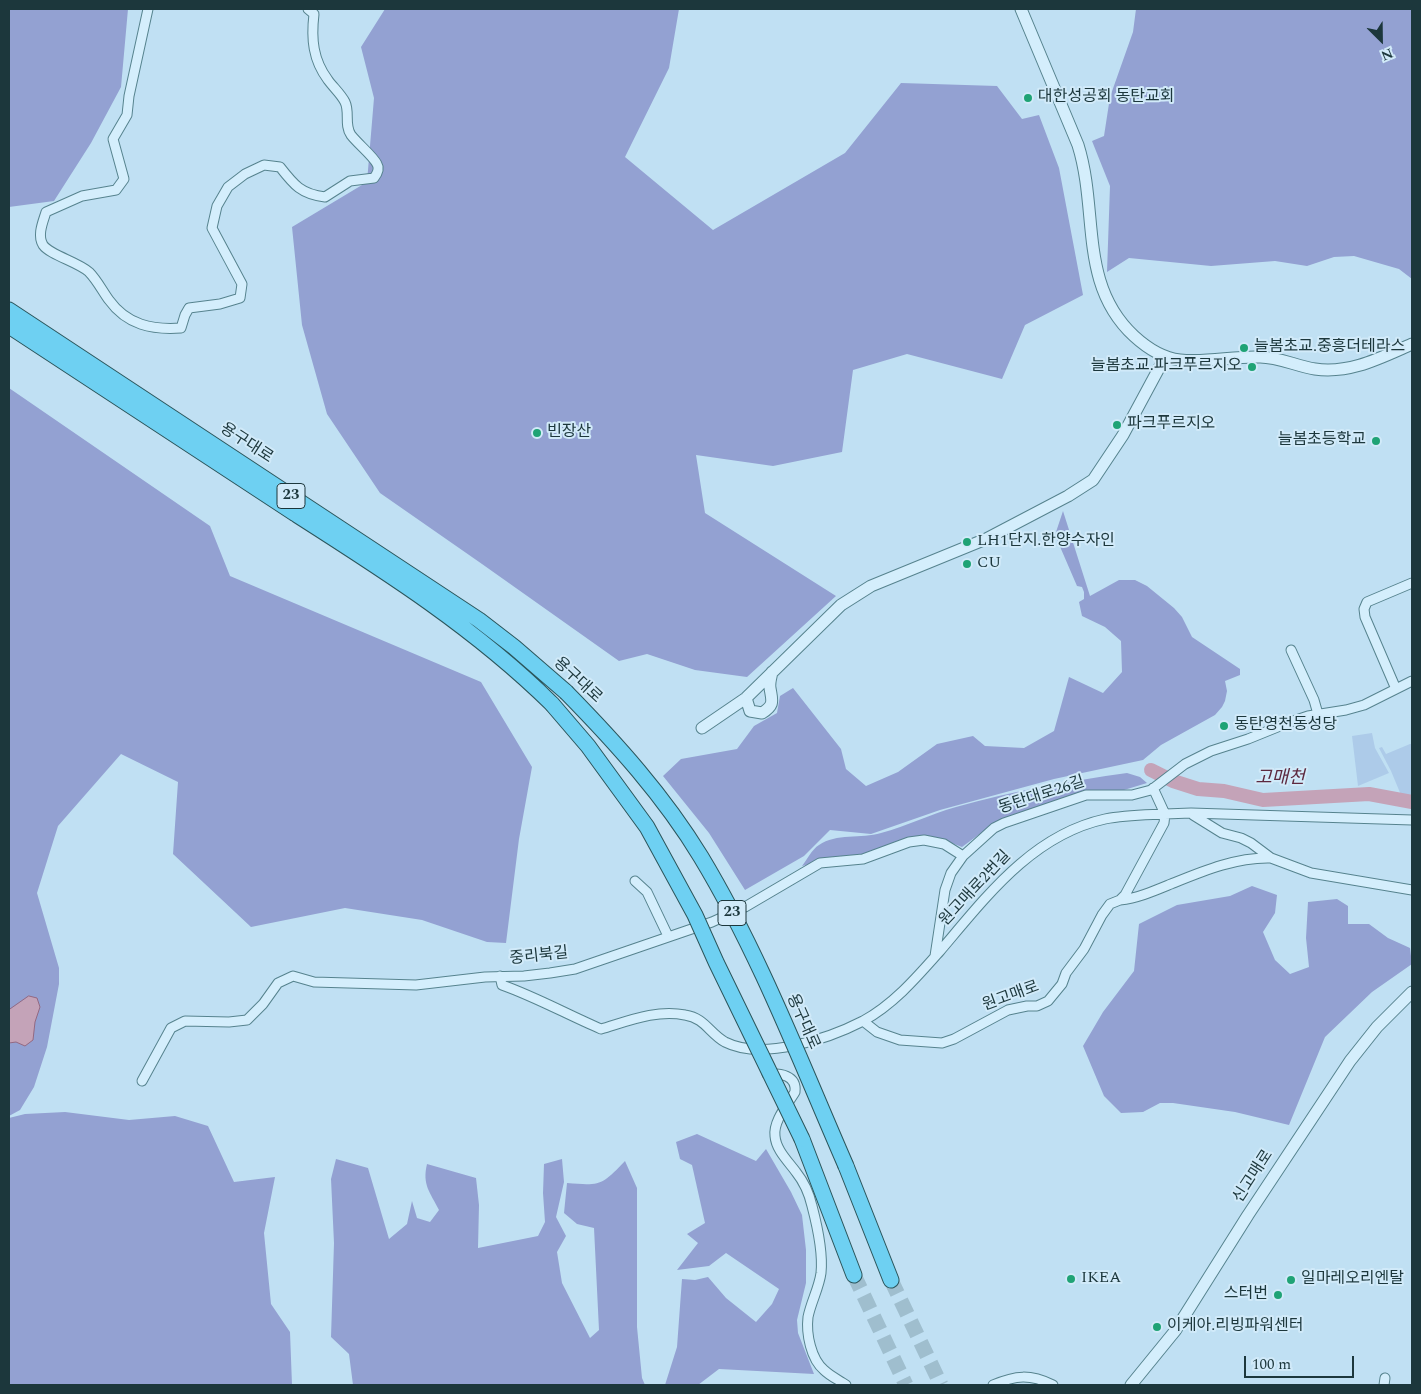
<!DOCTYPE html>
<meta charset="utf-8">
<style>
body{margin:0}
#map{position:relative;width:1421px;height:1394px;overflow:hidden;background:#c0e0f3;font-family:Spectral,serif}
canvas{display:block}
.frame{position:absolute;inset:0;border:10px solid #1c373c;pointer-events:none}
.north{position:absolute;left:1356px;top:15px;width:50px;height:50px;-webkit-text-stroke:4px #d1eaf9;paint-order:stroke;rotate:157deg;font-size:14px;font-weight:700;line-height:20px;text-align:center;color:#1c373c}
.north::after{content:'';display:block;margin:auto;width:18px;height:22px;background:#1c373c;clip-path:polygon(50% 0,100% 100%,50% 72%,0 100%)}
.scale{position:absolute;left:1244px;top:1356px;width:110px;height:22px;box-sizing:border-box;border:2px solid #1c373c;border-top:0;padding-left:6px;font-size:15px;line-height:18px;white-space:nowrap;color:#1c373c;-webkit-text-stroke:4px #d1eaf9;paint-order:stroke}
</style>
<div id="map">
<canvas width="1421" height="1394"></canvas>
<div class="frame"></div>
<div class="north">N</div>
<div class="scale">100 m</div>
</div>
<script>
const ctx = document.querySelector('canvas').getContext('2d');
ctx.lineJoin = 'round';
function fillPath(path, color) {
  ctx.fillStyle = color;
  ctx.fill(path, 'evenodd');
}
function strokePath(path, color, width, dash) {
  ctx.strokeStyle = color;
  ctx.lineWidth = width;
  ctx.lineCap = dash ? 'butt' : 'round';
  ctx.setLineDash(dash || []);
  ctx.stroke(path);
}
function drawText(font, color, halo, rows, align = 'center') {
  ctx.font = font + ' Spectral,"Noto Sans KR",serif';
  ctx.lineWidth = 4;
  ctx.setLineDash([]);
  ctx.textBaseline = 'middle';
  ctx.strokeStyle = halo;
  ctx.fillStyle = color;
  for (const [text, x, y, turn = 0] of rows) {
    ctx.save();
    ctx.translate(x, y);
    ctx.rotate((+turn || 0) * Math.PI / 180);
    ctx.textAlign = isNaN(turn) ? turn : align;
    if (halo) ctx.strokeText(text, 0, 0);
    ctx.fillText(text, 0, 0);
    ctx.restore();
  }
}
const farmland = new Path2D(`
 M 1372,733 L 1375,748 L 1389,773 L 1358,786 L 1352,736 Z
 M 1410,744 L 1412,744 L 1412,796 L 1401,795 L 1391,771 L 1379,748 L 1382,747 L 1386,754 Z`);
const green = new Path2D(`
 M 9,9 L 128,9 L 121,87 L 91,143 L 54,201 L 9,207 Z
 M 385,9 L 679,9 L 669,68 L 625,157 L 713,230 L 845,153 L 901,83 L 997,86 L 1022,119 L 1039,115 L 1059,168 L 1083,295 L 1025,325 L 1002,379 L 907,354 L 853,370 L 842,452 L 773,466 L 696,455 L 705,513 L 836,596 L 747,677 L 695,670 L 647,654 L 619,661 L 482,564 L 380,493 L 327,414 L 302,325 L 292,227 L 367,182 L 374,98 L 361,47 Z
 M 1136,9 L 1412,9 L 1412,279 L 1399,269 L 1354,256 L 1334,257 L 1307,266 L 1275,261 L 1211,266 L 1129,258 L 1107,272 L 1110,186 L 1092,141 L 1104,136 L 1110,97 L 1133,32 Z
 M 9,388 L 210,526 L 230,576 L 481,682 L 532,767 L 519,839 L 506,943 L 487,942 L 422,920 L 345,908 L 251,927 L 173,854 L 178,782 L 121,754 L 58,826 L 37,893 L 59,968 L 59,984 L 47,1047 L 34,1087 L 20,1110 L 9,1116 Z
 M 1063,511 L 1090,596 L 1119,580 L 1135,580 L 1147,586 L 1174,608 L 1182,617 L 1192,637 L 1240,669 L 1240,675 L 1225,681 L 1227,691 L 1225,701 L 1222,707 L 1215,715 L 1161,745 L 1143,760 L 1054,779 L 940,810 L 871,834 L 830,830 L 804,856 L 745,890 L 709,833 L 663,776 L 681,759 L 737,749 L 754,726 L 777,713 L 780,696 L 793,688 L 841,749 L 846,769 L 866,786 L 898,772 L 937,744 L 973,736 L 985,746 L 1024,748 L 1054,731 L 1069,677 L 1103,693 L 1122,672 L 1121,641 L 1105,627 L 1082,616 L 1079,602 L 1084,599 L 1084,592 L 1082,587 L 1077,586 L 1055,535 Z
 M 1127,773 L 1140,777 L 1147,783 L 1124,790 L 1088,790 L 1012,815 L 992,825 L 962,847 L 949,842 L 921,837 L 869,854 L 834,858 L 802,866 C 807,860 812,849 819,845 C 836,833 861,839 881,833 C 907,826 931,814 956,807 C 1013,791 1070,781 1127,773 Z
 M 1252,886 L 1277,895 L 1275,913 L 1263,932 L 1275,960 L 1290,974 L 1309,967 L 1306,938 L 1308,902 L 1337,899 L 1348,906 L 1348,924 L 1369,924 L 1388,938 L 1410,948 L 1412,964 L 1372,992 L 1325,1037 L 1289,1125 L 1235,1112 L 1173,1103 L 1160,1103 L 1143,1112 L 1121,1113 L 1104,1096 L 1083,1046 L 1103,1012 L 1134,971 L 1139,924 L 1177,905 L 1230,896 Z
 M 65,1112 L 129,1120 L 175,1116 L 208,1126 L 234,1182 L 275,1177 L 264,1233 L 271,1304 L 290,1332 L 292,1385 L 9,1385 L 9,1118 L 25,1114 Z
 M 697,1134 L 756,1161 L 766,1149 L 791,1192 L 802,1215 L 806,1250 L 806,1283 L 797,1320 L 798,1333 L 814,1374 L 719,1369 L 698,1385 L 665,1385 L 677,1347 L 682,1279 L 695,1280 L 708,1277 L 726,1298 L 756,1322 L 772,1304 L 779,1289 L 726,1253 L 709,1266 L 677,1270 L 698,1243 L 687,1234 L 705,1223 L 692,1165 L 680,1159 L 676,1142 Z
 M 336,1159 L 368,1168 L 389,1239 L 407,1224 L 412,1201 L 417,1218 L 430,1222 L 439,1210 C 430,1192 422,1185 427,1164 L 476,1178 L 479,1205 L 478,1248 L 538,1236 L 545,1222 L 543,1193 L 544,1164 L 562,1159 L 564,1182 L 556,1217 L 566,1236 L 557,1252 L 562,1283 L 590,1338 L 599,1330 L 594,1228 L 577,1224 L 564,1213 L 567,1183 C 601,1186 602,1185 625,1161 L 637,1188 L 637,1327 L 642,1378 L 645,1385 L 353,1385 L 349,1354 L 331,1337 L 334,1243 L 331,1179 Z`);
const water = new Path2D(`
 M 29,996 L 37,998 L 40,1007 L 35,1022 L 33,1040 L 25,1046 L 16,1042 L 9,1043 L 9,1010 Z`);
const river = new Path2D(`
 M 1151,770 L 1173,781 L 1198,789 L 1224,791 L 1263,800 L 1369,794 L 1412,802`);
const trunkTunnel = new Path2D(`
 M 854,1275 L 906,1385
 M 891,1280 L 941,1385`);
const minor = new Path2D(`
 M 148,9 L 129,96 L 127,115 L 113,139 L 124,179 L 116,190 L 82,196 L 46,212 C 43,222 37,235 43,245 C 50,255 78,262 89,272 C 97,280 103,292 109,300 C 127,325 152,330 181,328 L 185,315 L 189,308 L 220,304 L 240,298 L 242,284 L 212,228 L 217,206 L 228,187 L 245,174 L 264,165 L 280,167 C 294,185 301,194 325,197 L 350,181 L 374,178 C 377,174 380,169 377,164 C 373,156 358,144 351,135 C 344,125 350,112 345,102 C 341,94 333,87 328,80 C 313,60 311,39 314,14 L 308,9
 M 1291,650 L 1314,700 L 1318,714
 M 1396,689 L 1412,681
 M 1193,815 L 1222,833 L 1241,838 L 1251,843 L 1271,858 L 1311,873 L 1412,890
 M 635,881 L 647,892 L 668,936
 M 1120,900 C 1138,898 1154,891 1171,884 C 1203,871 1236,857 1271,858
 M 935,956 L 945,890 L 951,873 L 963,856 L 994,828 L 1004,823 L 1086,795 L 1132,795 L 1151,790 L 1185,764 L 1211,751 L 1248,739 L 1290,722 L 1308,716 L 1346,710 L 1364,705 L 1396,689 L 1365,617 L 1364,609 L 1367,602 L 1412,583
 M 500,976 L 502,985 C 536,997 568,1015 601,1029 C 628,1021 657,1009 685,1015 C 705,1018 709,1033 725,1042 C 762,1061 828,1039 863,1021 C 894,1004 917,977 940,951 C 986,897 1032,835 1105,819 C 1125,815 1145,815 1165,814 L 1153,788
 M 863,1021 L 877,1032 L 900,1040 L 942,1043 L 954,1039 L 1008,1010 L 1027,1006 L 1037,1006 L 1048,1001 L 1062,984 L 1066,973 L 1084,949 L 1102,915 L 1110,904 L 1120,900 L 1125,895 L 1164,823 L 1165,814 L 1191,813 L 1412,820
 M 767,1074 C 780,1073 797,1075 795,1092 C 788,1104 773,1121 775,1136 C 776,1150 788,1161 796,1172 C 804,1182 809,1193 812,1206 C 817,1225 823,1254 821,1273 C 819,1288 811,1302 808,1317 C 806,1334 811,1359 824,1370 C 830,1376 839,1380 846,1385
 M 142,1081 L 171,1028 L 185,1021 L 229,1022 L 247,1020 L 263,1004 L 278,983 L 293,976 L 314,982 L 416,985 L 485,977 L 524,976 L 550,973 L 575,969 L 712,922 L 745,907 L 820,863 L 863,859 L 909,842 L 924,840 L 944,844 L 963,856
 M 993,1385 C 1016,1375 1030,1374 1053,1385
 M 1384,1385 L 1385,1378`);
const tertiary = new Path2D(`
 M 1021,9 L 1078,145 C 1099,212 1078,284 1134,336 C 1147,348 1163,358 1180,360 C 1207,363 1233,356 1260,357 C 1279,357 1296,366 1315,369 C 1350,374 1380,358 1412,344
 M 746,698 L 750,711 L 762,713 C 775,705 772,701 770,688 C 769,683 771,677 772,672
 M 702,728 L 746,698 L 841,605 L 871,586 L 986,539 L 1068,496 L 1093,480 L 1123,435 L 1165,357
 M 1131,1385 L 1175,1331 L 1248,1215 L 1350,1061 L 1377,1027 L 1412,992`);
const trunk = new Path2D(`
 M 9,310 L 479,620 L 514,647 L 566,692
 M 9,326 C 104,388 199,450 294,513 C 385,571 475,628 552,704
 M 802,1139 L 854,1275
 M 846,1166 L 891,1280`);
const trunkBridge = new Path2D(`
 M 566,692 C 616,743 664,796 701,857 C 759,953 801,1063 846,1166
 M 552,704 L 588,746 L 647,827 L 695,915 L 716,962 L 802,1139`);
const markers = [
 [1028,98,5,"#1fa375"],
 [1244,348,5,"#1fa375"],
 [1252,367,5,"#1fa375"],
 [1117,425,5,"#1fa375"],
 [537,433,5,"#1fa375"],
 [1376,441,5,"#1fa375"],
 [967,542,5,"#1fa375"],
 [967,564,5,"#1fa375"],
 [1224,726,5,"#1fa375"],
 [1071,1279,5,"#1fa375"],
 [1291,1280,5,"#1fa375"],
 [1278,1295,5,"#1fa375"],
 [1157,1327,5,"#1fa375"]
];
const shields = [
 [291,496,28],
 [732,913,28]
];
const shieldNames = [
 ["23",291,496],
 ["23",732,913]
];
const poiNames = [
 ["대한성공회 동탄교회",1038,98],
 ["늘봄초교.중흥더테라스",1254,348],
 ["늘봄초교.파크푸르지오",1242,367,"right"],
 ["파크푸르지오",1127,425],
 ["빈장산",547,433],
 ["늘봄초등학교",1366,441,"right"],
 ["LH1단지.한양수자인",977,542],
 ["CU",977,564],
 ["동탄영천동성당",1234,726],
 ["IKEA",1081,1279],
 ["일마레오리엔탈",1301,1280],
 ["스터번",1268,1295,"right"],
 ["이케아.리빙파워센터",1167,1327]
];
const streetNames = [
 ["용구대로",246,444,33],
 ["용구대로",577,681,43],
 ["동탄대로26길",1042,796,-18],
 ["원고매로2번길",976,889,-47],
 ["중리북길",539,957,-6],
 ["원고매로",1011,997,-20],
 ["용구대로",802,1022,66],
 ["신고매로",1254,1177,-57]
];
const waterNames = [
 ["고매천",1280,779]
];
fillPath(farmland, '#adcbe9');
fillPath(green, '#93a1d2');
fillPath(water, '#c4a3b8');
strokePath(water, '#936982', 1);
strokePath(river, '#c4a3b8', 14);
strokePath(trunkTunnel, '#9fbece', 15, [15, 8]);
strokePath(minor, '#56838e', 11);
strokePath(tertiary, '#56838e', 13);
strokePath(trunk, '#2b555b', 17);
strokePath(minor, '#d4eefc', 9);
strokePath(tertiary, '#d4eefc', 11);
strokePath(trunk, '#6ed0f2', 15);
strokePath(trunkBridge, '#2b555b', 17, []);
strokePath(trunkBridge, '#6ed0f2', 15);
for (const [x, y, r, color] of markers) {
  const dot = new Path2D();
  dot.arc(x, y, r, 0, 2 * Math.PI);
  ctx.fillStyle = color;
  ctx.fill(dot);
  strokePath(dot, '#d1eaf9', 2);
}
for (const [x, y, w] of shields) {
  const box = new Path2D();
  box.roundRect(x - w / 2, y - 12.5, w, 25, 4);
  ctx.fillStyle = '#d1eaf9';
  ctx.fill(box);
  strokePath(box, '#1c373c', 1);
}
drawText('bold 15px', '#1c373c', null, shieldNames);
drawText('16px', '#1c373c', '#d1eaf9', poiNames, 'left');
drawText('16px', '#1c373c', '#d1eaf9', streetNames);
drawText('italic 18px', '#5d293f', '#d1eaf9', waterNames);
</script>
